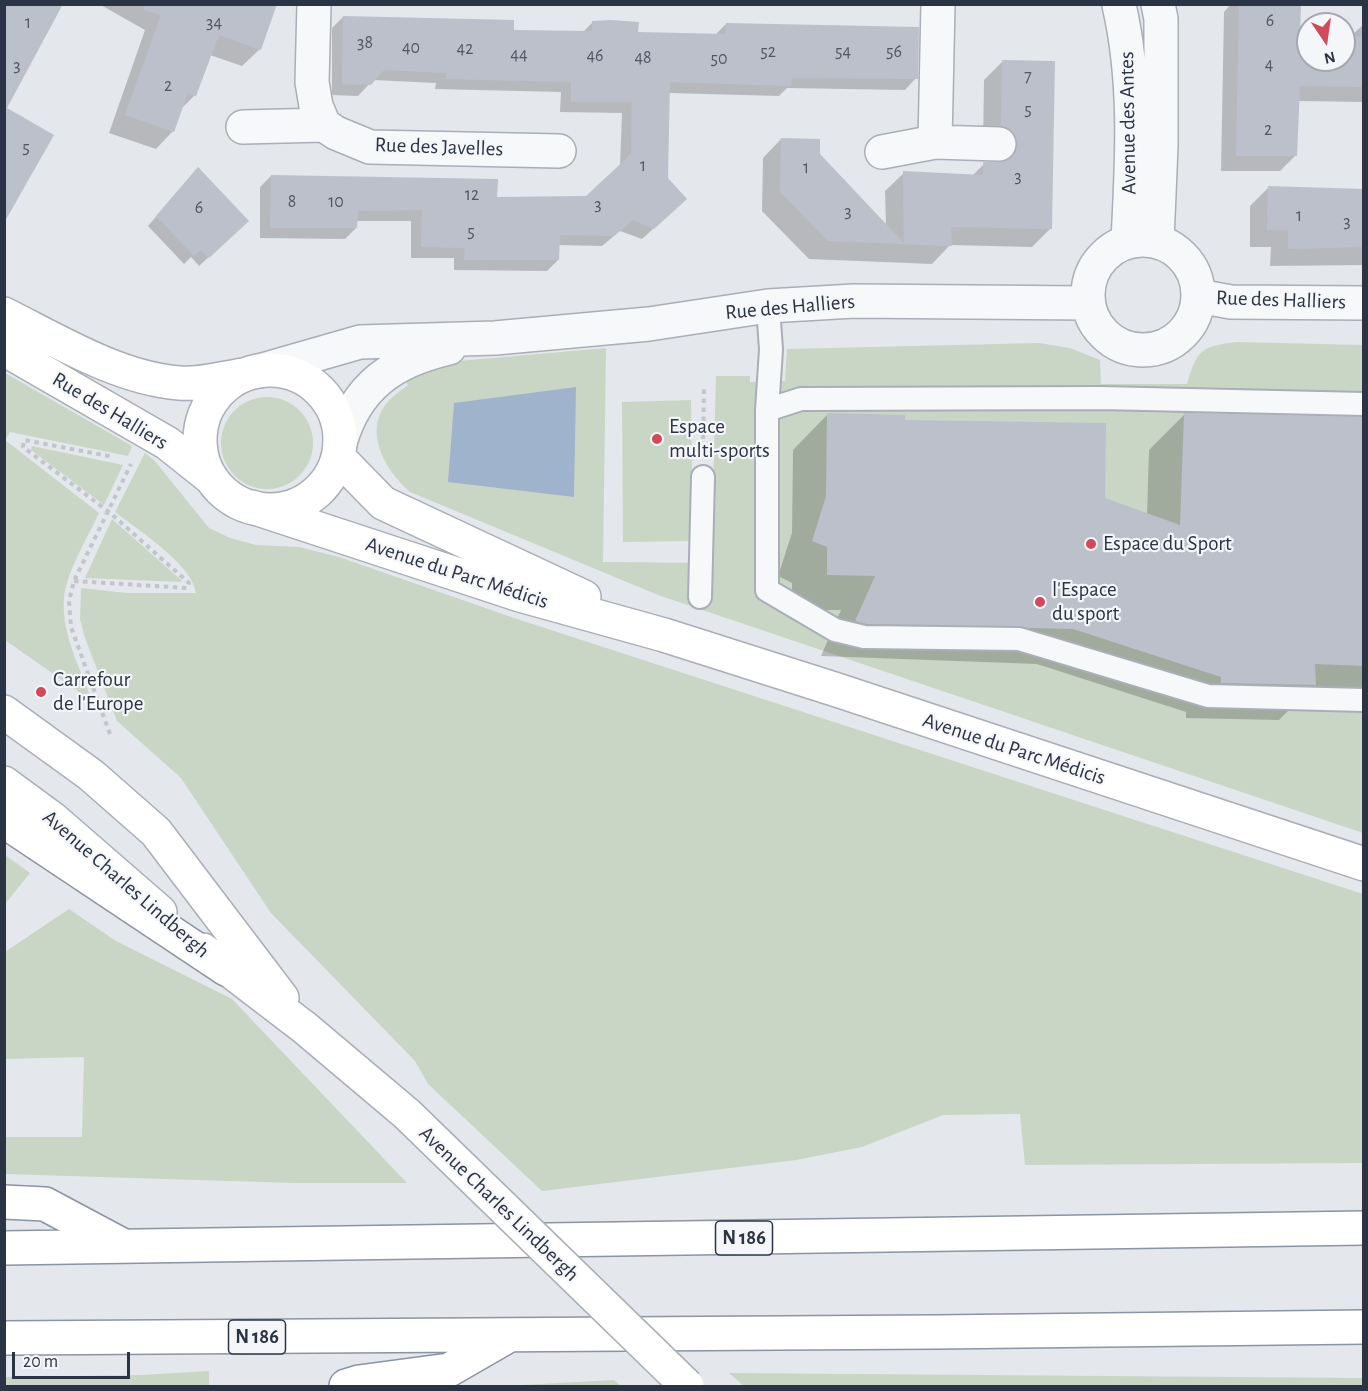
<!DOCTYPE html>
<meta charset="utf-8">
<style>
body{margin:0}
#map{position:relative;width:1368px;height:1391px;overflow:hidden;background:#e4e7ec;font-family:"Alegreya Sans",sans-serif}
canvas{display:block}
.frame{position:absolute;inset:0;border:6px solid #2b3445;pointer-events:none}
.north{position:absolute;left:1296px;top:12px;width:60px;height:60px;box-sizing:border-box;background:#f4f6f9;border:2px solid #a4a8b1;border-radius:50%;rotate:167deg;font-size:16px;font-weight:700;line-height:24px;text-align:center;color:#2b3445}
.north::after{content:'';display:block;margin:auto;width:21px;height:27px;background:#d1495b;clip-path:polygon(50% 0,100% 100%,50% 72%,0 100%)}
.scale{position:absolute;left:12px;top:1352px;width:118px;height:27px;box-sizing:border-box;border:3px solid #2b3445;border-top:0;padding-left:8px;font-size:18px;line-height:21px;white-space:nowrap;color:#2b3445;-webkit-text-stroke:4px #f4f6f9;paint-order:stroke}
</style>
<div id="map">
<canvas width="1368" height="1391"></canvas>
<div class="frame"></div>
<div class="north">N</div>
<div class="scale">20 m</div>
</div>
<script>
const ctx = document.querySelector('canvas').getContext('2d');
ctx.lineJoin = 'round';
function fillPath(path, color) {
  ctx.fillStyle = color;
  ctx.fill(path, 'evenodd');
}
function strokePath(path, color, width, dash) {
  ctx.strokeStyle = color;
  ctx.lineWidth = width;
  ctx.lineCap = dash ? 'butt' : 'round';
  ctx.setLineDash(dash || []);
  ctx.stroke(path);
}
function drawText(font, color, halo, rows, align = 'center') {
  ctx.font = font + ' "Alegreya Sans",sans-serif';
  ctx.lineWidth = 4.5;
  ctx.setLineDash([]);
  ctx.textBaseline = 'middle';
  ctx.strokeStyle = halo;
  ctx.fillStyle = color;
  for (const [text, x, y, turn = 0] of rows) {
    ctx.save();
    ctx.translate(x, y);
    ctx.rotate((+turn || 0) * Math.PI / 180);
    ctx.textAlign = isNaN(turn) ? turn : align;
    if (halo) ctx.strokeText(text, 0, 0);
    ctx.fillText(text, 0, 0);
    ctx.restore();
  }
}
const green = new Path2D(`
 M 1237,342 L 1363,345 L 1363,833 L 658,595 L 410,492 C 389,474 367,440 381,412 C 386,401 398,392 408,385 L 403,377 L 436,363 L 606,348 L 603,562 L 711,563 L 716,376 L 750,376 L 750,382 L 785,381 L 787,349 L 1039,343 L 1070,348 L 1100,360 L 1101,384 L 1187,384 C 1197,350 1201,346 1237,342 Z
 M 5,373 L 132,446 L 128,456 L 10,432 L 5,440 L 99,513 C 88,537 71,564 65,590 C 58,628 80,667 92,701 L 5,640 Z
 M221 443a46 46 0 1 1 92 0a46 46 0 1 1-92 0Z
 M 691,400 L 693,541 L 623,542 L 622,402 Z
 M 32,446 L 123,465 L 104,505 L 31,450 Z
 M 145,453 L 154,460 L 209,528 L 230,538 L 256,545 L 299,547 L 339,557 L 514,618 L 1363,894 L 1363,1163 L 1025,1165 L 1020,1114 L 943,1115 L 862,1147 L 796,1160 L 542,1191 L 428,1084 L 415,1061 L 271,913 L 181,778 L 117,721 L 85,638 L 80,619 L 81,588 L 127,593 L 196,593 C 193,565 138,530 115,512 Z
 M 112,519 L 181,580 L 182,582 L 85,578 Z
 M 5,855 L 30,873 L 5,904 Z
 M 69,909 L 116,941 L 232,999 L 407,1183 L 293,1183 L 5,1174 L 5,1137 L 82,1137 L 84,1057 L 5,1059 L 5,952 Z
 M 209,1371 L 209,1386 L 5,1386 L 5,1377 L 142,1375 Z
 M 729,1373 L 1363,1378 L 1364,1386 L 744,1386 Z
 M 614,1380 L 621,1386 L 503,1386 Z`);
const water = new Path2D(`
 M 576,387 L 574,497 L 448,482 L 454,403 Z`);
const shadow = new Path2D(`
 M 99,4 L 275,4 L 260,49 L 242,66 L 210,55 L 195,95 L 180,110 L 173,131 L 156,149 L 109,133 L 145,30 Z
 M 1231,4 L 1299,4 L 1299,39 L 1308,38 L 1308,60 L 1344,60 L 1344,38 L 1353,38 L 1353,34 L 1364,24 L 1364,102 L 1298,101 L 1296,155 L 1280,171 L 1221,171 L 1224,12 Z
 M 343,17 L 512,32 L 583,32 L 593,22 L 637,33 L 715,35 L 726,24 L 916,78 L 905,90 L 787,88 L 779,96 L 669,93 L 666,179 L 674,210 L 642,239 L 620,231 L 602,246 L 558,245 L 558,260 L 547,271 L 454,270 L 454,258 L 411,258 L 411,221 L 356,221 L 356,228 L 345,239 L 260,238 L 260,187 L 271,176 L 496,199 L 586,198 L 620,166 L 622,113 L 560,112 L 561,92 L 435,89 L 436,83 L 373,80 L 358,96 L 332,95 L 332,28 Z
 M 1003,61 L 1050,229 L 1032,247 L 950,245 L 932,264 L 809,259 L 762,211 L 763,158 L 781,139 L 818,155 L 886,226 L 885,191 L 904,173 L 972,176 L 984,164 L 999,162 L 997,153 L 983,144 L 984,80 Z
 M 189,178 L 238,230 L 199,266 L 191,257 L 184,264 L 148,226 Z
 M 1269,187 L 1364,190 L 1364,265 L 1270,266 L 1271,247 L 1250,247 L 1250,206 Z
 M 828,414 L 904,421 L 1147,515 L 1149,450 L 1184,415 L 1364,419 L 1364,702 L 1299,700 L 1279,720 L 1186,718 L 1186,712 L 1037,664 L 821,656 L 841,610 L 792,610 L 792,583 L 778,576 L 792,533 L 793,450 Z`);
const building = new Path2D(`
 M 4,4 L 63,4 L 7,108 L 54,135 L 4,223 Z
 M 145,4 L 277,4 L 261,50 L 219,35 L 196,96 L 188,93 L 174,132 L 125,115 L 161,15 L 144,10 Z
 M 1239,4 L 1301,4 L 1300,37 L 1308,37 L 1308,60 L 1344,60 L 1344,37 L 1364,36 L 1364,87 L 1300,86 L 1297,156 L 1236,156 Z
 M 343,16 L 514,20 L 514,30 L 592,31 L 592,21 L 611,20 L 639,22 L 638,32 L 725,34 L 726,23 L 919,27 L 918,79 L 792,78 L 791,86 L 670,82 L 668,178 L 687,199 L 654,229 L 633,220 L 614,236 L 560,235 L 559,260 L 464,260 L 465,248 L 421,247 L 422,210 L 358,211 L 357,228 L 270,228 L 271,175 L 498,179 L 497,197 L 586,196 L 631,154 L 632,102 L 571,102 L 571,82 L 446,79 L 446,73 L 384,70 L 371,85 L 342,84 Z
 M 1002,60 L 1055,61 L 1052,229 L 951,227 L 952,246 L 828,241 L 780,192 L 781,138 L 820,139 L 820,154 L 904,243 L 903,171 L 983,175 L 983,162 L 1007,161 L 1015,153 L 1018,145 L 1016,136 L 1009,128 L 1001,126 Z
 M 198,167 L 249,221 L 209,258 L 201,250 L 194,256 L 156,216 Z
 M 1268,186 L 1364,189 L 1364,247 L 1288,249 L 1288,230 L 1267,230 Z
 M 827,413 L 905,415 L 905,420 L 1106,423 L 1105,498 L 1180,525 L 1184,413 L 1364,417 L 1364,666 L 1315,664 L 1316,685 L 1221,683 L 1221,677 L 1073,629 L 866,624 L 855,621 L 875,576 L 827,575 L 827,547 L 812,541 L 826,496 Z`);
const path = new Path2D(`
 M 703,448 L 704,386
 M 74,581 L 187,588 L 189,583 L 109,512 L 23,447 L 24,440 L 114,457
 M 110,734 L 71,627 L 69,601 L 74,581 L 131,464`);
const lane = new Path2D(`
 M 768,306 L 771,350 L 767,410 L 767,590 L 835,630 L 864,637 L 1019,639 L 1208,696 L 1364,700
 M 767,410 L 801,399 L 1101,398 L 1364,404
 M 700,597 L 703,477`);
const street = new Path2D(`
 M 314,4 L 312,82 L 316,106 L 324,125 L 336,133 L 370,147 L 559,151
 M 1119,5 C 1137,83 1132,162 1128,241
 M 243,127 L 324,125
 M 935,142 L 999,144
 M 882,152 L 935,142 L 938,4
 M1088 295a55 55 0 1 1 110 0a55 55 0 1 1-110 0Z
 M 1157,241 L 1161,146 L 1161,19 L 1158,4
 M 1198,296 L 1231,302 L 1364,303
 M 259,371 L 360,342 L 495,338 L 649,324 L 768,306 L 854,301 L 1087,303
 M 340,443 C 356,386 393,361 449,348`);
const secondary = new Path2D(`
 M 4,314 C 58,341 118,378 179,383 C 200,385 222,378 243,375
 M 4,349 L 167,443 L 211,478
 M200 440a70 70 0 1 1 140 0a70 70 0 1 1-140 0Z
 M 338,457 L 383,503 L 584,597
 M 252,507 L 520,595 L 664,635 L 837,690 L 1364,864
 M 4,712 L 91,775 L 156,832 L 282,998
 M 4,783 L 53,819 L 160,912
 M 203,950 L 305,1028 L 407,1114`);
const highway = new Path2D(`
 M 4,821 L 226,969
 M 4,1202 L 45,1204 L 120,1244
 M 4,1248 L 1364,1228
 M 4,1338 L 936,1332 L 1364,1327
 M 346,1386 L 359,1382 L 449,1370 L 508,1336`);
const secondaryBridge = new Path2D(`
 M 407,1114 L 687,1386`);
const markers = [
 [657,439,6,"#d1495b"],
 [1091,544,6,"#d1495b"],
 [1040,602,6,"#d1495b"],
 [41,692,6,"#d1495b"]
];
const numberNames = [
 ["6",1270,21],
 ["1",28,23],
 ["34",214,23],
 ["38",365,43],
 ["40",411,48],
 ["42",465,49],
 ["52",768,52],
 ["54",843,52],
 ["56",894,52],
 ["44",519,55],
 ["46",595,56],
 ["48",643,58],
 ["50",719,59],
 ["4",1269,65],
 ["3",17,66],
 ["7",1028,77],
 ["2",168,86],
 ["5",1028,110],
 ["2",1268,130],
 ["5",26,148],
 ["1",643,166],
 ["1",806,168],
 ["3",1018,177],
 ["12",472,195],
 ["8",292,202],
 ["10",336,202],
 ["3",598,205],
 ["6",199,208],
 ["3",848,212],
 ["1",1299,216],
 ["3",1347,222],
 ["5",471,232]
];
const shields = [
 [744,1238,57],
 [257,1337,57]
];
const shieldNames = [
 ["N 186",744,1238],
 ["N 186",257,1337]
];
const streetNames = [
 ["Avenue des Antes",1128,123,-91],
 ["Rue des Javelles",439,147,2],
 ["Rue des Halliers",1281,300,2],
 ["Rue des Halliers",790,307,-5],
 ["Rue des Halliers",110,411,31],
 ["Avenue du Parc Médicis",457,573,18],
 ["Avenue du Parc Médicis",1014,749,18],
 ["Avenue Charles Lindbergh",126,884,41],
 ["Avenue Charles Lindbergh",499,1204,44]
];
const poiNames = [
 ["Espace",669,427],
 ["multi-sports",669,451],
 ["Espace du Sport",1103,544],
 ["l'Espace",1052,590],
 ["du sport",1052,614],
 ["Carrefour",53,680],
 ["de l'Europe",53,704]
];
fillPath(green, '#c9d6c5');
fillPath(water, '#9fb4cc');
fillPath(shadow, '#0003');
fillPath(building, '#bbc0ca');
strokePath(lane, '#a9aeb7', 26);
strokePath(street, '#a9aeb7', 36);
strokePath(secondary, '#a9aeb7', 36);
strokePath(highway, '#8b94a3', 36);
strokePath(path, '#c2c5cb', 4, [4.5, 4.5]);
strokePath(lane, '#f7f8fa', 22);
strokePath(street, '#f7f8fa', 33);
strokePath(secondary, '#fff', 33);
strokePath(highway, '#fff', 33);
strokePath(secondaryBridge, '#a9aeb7', 36, []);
strokePath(secondaryBridge, '#fff', 33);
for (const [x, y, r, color] of markers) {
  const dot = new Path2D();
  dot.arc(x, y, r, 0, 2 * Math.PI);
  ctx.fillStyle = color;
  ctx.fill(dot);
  strokePath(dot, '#f4f6f9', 2);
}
drawText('18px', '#4f5766', null, numberNames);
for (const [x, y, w] of shields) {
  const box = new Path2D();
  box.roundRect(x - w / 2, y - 17, w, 34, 4.5);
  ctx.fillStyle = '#f4f6f9';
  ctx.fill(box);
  strokePath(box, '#2b3445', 1.5);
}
drawText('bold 20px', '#2b3445', null, shieldNames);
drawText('21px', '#2b3445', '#f4f6f9', streetNames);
drawText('21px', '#2b3445', '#f4f6f9', poiNames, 'left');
</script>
